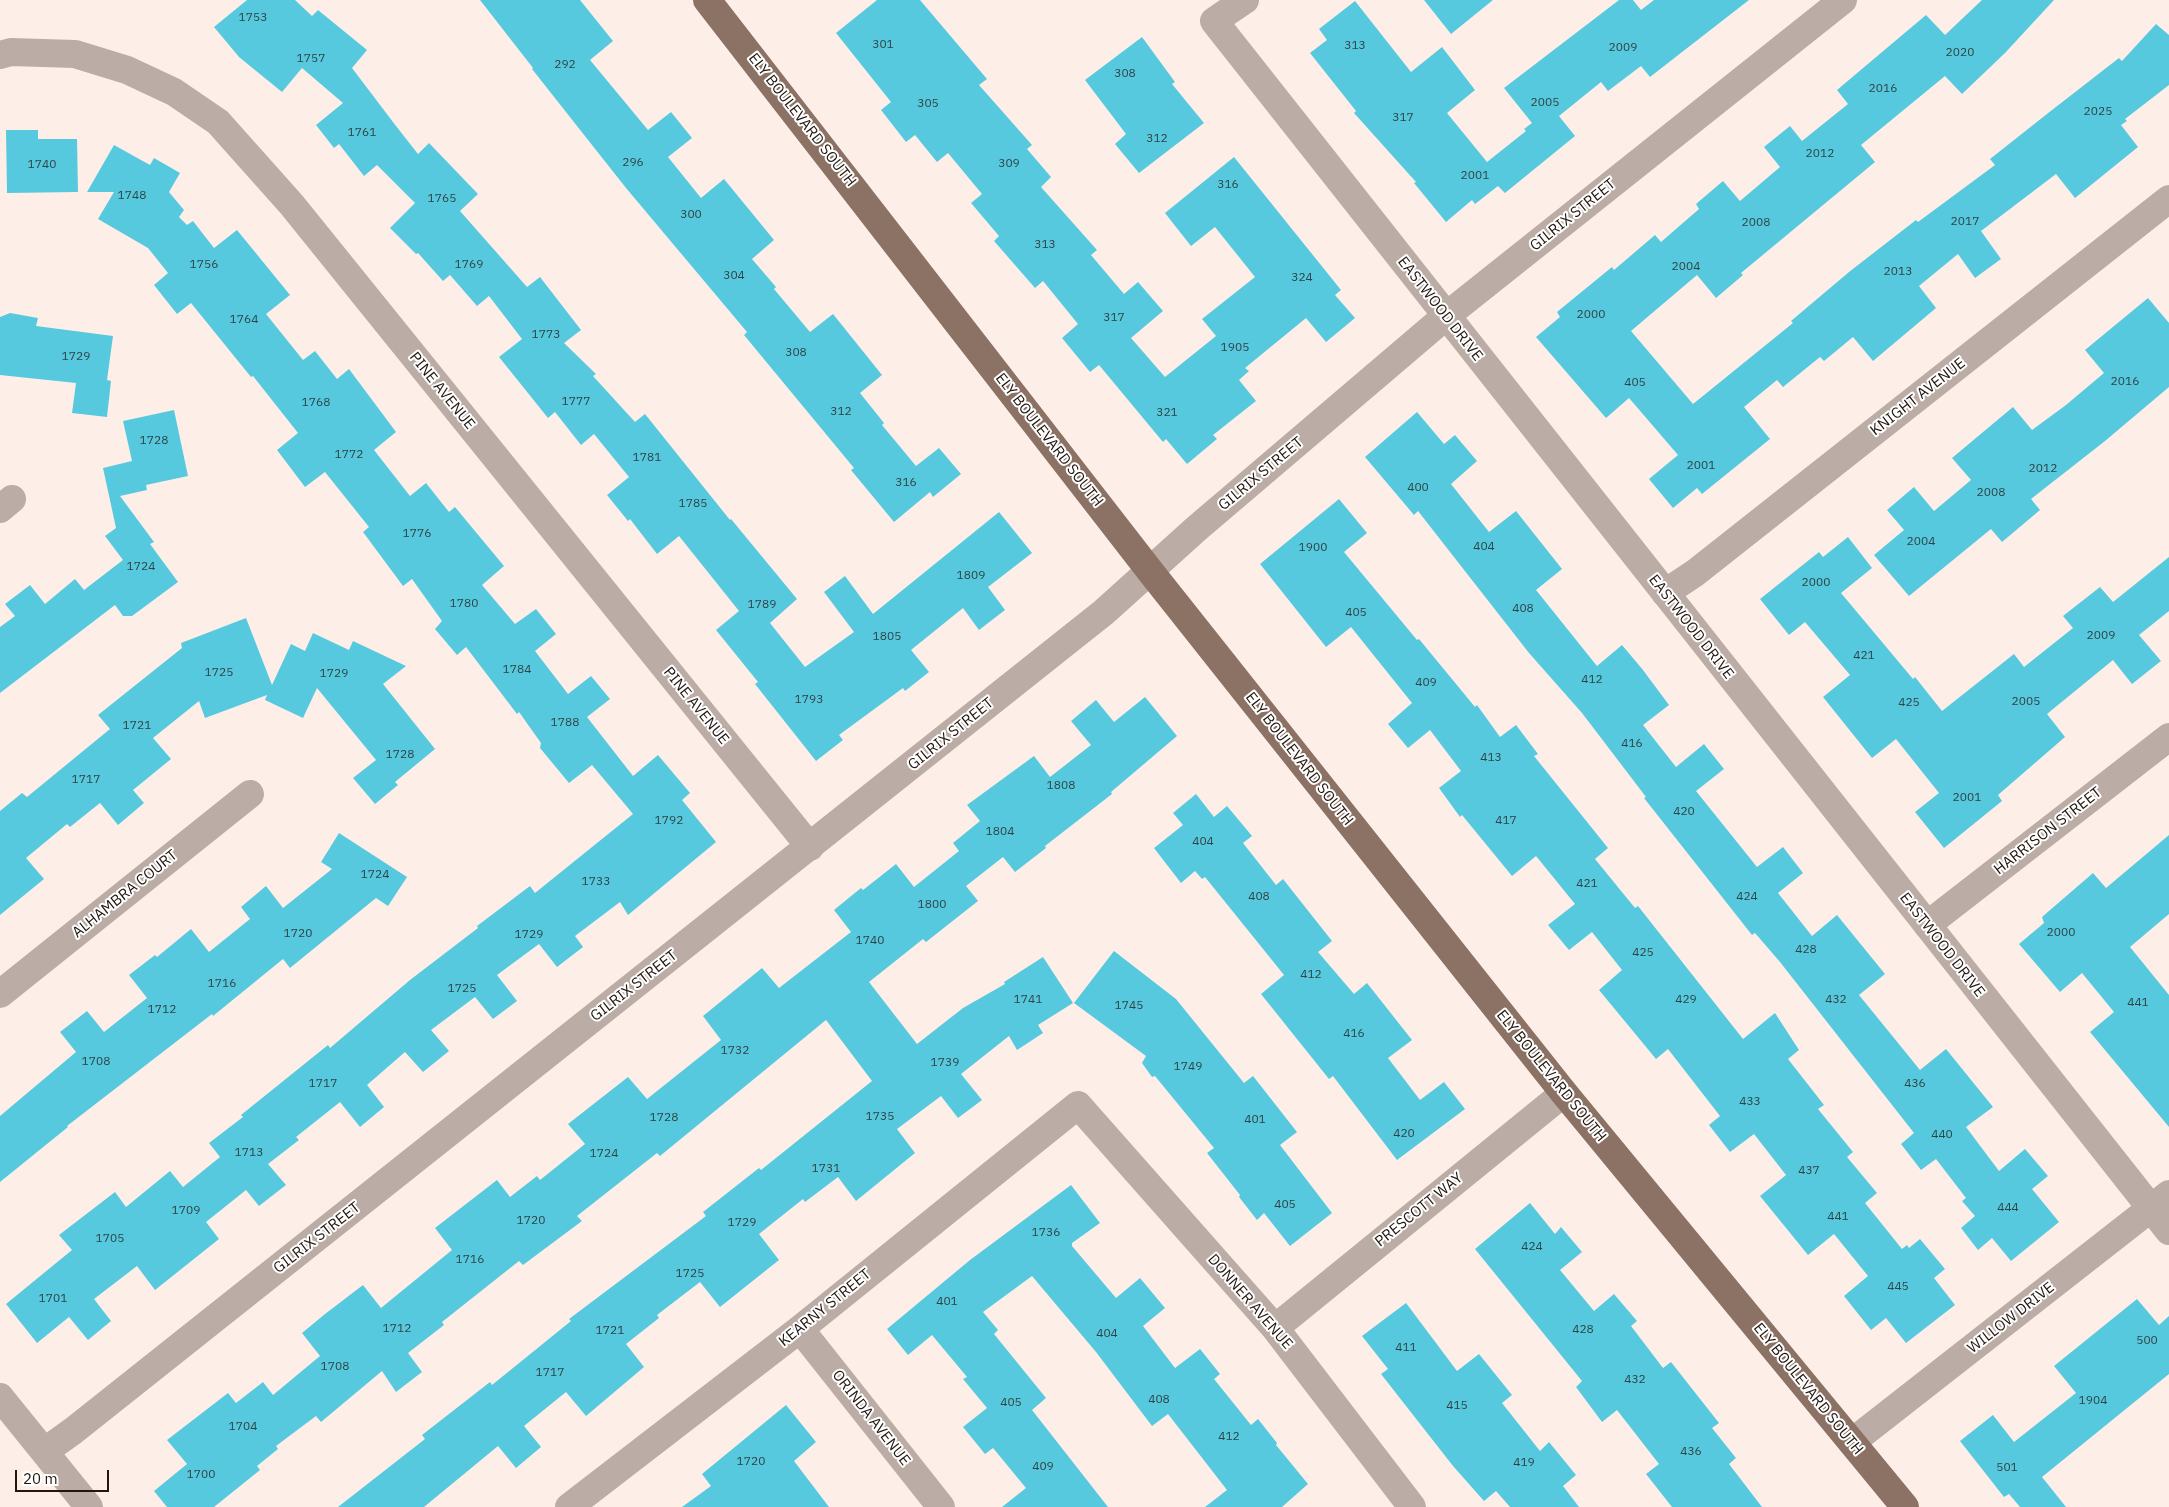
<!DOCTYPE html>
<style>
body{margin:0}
#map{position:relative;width:2169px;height:1507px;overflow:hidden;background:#fdefe8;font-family:"IBM Plex Sans",sans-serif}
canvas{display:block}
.scale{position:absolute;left:15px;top:1470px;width:94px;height:22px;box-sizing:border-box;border:2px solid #221710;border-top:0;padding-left:6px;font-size:15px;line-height:18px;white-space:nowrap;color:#221710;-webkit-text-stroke:4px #fff;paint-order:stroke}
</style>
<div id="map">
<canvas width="2169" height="1507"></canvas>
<div class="scale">20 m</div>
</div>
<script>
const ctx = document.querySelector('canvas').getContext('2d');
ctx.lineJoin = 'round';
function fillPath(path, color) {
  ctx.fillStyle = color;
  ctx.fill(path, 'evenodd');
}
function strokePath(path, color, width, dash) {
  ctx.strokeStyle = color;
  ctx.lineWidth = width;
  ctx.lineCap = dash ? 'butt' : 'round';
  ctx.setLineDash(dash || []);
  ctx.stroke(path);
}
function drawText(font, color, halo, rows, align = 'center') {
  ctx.font = font + ' "IBM Plex Sans",sans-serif';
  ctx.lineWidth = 4;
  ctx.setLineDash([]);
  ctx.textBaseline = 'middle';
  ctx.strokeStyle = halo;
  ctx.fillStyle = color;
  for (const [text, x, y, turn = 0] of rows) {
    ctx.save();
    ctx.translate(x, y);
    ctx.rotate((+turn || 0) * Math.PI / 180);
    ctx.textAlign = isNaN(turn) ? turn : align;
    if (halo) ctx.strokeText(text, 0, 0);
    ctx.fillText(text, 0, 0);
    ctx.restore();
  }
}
const building = new Path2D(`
 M 247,0 L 295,0 L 312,16 L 318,10 L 367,50 L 352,68 L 396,126 L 418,154 L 429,143 L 478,194 L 460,211 L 527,287 L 540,277 L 581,330 L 564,343 L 596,374 L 593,376 L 635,422 L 645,414 L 730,520 L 731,519 L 797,599 L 770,623 L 805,667 L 854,632 L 824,592 L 845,576 L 873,614 L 999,512 L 1032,553 L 988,587 L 1005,610 L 979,630 L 963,608 L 911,650 L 929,672 L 905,691 L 903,688 L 839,735 L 843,740 L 816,761 L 755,684 L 758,682 L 716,630 L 739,611 L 679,536 L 657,554 L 630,519 L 628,521 L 607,495 L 629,477 L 594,434 L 581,445 L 555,412 L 548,418 L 499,357 L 522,339 L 489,296 L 477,306 L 450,275 L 443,281 L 418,253 L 416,254 L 390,228 L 415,203 L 377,165 L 364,176 L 339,144 L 334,148 L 316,125 L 343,103 L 302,68 L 282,92 L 239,57 L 214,27 Z
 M 480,0 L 580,0 L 613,41 L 590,60 L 648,130 L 671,112 L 692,138 L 668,157 L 701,198 L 724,179 L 774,240 L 752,259 L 776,287 L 774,289 L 810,332 L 833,314 L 882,375 L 860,393 L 884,423 L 882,425 L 916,466 L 939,448 L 961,474 L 933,497 L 930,492 L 894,522 L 851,470 L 854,468 L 744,335 L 747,332 L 626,188 L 532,69 L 533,68 Z
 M 877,0 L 920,0 L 987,79 L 979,85 L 1032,145 L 1027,149 L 1051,177 L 1041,187 L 1097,250 L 1091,255 L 1124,294 L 1138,282 L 1163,311 L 1131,338 L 1165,377 L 1216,336 L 1202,319 L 1255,277 L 1215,227 L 1191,246 L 1165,213 L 1234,157 L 1341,290 L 1335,295 L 1355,318 L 1326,342 L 1306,318 L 1245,368 L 1249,371 L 1239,380 L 1256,401 L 1213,435 L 1217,439 L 1187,464 L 1166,439 L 1163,442 L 1099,365 L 1090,372 L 1062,338 L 1078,324 L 1043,281 L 1035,288 L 994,241 L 999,236 L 971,203 L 982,194 L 948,153 L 937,162 L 915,135 L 906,142 L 881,110 L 891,102 L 836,33 Z
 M 1424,0 L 1493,0 L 1451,34 Z
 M 1619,0 L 1633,0 L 1641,10 L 1654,0 L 1749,0 L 1650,77 L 1641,66 L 1608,91 L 1601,82 L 1559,116 L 1575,136 L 1505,193 L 1498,186 L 1475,204 L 1472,200 L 1446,222 L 1414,183 L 1416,182 L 1354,113 L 1356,111 L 1310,53 L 1327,40 L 1319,29 L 1355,1 L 1411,72 L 1442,47 L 1475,90 L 1447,113 L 1487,162 L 1526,131 L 1524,129 L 1532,123 L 1504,88 Z
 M 1982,0 L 2054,0 L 2005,53 L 1962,94 L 1945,76 L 1861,145 L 1875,162 L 1741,273 L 1743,275 L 1716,298 L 1697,275 L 1631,331 L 1693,404 L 1793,323 L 1791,321 L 1849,272 L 1916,220 L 1918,222 L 1995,165 L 1990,159 L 2052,110 L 2119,58 L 2122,61 L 2156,24 L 2169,35 L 2169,85 L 2125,119 L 2127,121 L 2121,125 L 2138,147 L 2075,198 L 2056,174 L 1981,231 L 2001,259 L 1975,278 L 1958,254 L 1919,286 L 1936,308 L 1873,361 L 1853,337 L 1824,361 L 1820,357 L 1783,387 L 1777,380 L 1744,407 L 1770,439 L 1702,494 L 1697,488 L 1673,508 L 1649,479 L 1678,455 L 1629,398 L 1606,418 L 1536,337 L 1560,317 L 1557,312 L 1612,267 L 1614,270 L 1655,235 L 1661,242 L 1699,209 L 1696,204 L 1723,181 L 1740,201 L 1780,167 L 1764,147 L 1790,126 L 1802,141 L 1848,104 L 1837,90 L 1926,15 L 1945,35 Z
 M 1142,37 L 1175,82 L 1172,84 L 1204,123 L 1139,173 L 1115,144 L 1126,134 L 1085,80 Z
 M 6,130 L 38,130 L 38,139 L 77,139 L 78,192 L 7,193 Z
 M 114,145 L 150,165 L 154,158 L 180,173 L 169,192 L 184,210 L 179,217 L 187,225 L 193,221 L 214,248 L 237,230 L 290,295 L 266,314 L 303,360 L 315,351 L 337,379 L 349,369 L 396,432 L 374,450 L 410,496 L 426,483 L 449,512 L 455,507 L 504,566 L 482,585 L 515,624 L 536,609 L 556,634 L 535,651 L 568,694 L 591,676 L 610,699 L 587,717 L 633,776 L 658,755 L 690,793 L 682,800 L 716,842 L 628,915 L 620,902 L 575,936 L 583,947 L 557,967 L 539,944 L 497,975 L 517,1001 L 493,1019 L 475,997 L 431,1030 L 449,1051 L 423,1072 L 405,1052 L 367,1085 L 384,1107 L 360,1127 L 340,1102 L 296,1137 L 299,1140 L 268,1164 L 286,1185 L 259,1206 L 246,1190 L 206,1222 L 219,1239 L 155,1290 L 137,1266 L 94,1299 L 111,1321 L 88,1340 L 69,1317 L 37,1343 L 6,1304 L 72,1250 L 59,1235 L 115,1192 L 126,1207 L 170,1171 L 183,1187 L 220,1157 L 209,1143 L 243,1117 L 241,1115 L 328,1045 L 330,1048 L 410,980 L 478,928 L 477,926 L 530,886 L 535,893 L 633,814 L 592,765 L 569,783 L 540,748 L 541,743 L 519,712 L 517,714 L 466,647 L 457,655 L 435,629 L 442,621 L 412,579 L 403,586 L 363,532 L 369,527 L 325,472 L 305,487 L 277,450 L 298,433 L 253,376 L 251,377 L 191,303 L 177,314 L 154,285 L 168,273 L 148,248 L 98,219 L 114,192 L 87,192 Z
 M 2148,298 L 2169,323 L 2169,387 L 2105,441 L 2031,499 L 2040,510 L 2002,542 L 1991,529 L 1909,596 L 1874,555 L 1904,530 L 1887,510 L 1914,487 L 1934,511 L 1971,480 L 1952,458 L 2013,407 L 2032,430 L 2066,405 L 2104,373 L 2085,350 Z
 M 10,313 L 38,318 L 36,326 L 113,336 L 107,380 L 111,381 L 107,417 L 72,413 L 76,383 L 0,375 L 0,317 Z
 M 174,410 L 188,476 L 146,485 L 147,490 L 120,496 L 154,542 L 150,544 L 178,582 L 132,616 L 123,616 L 115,605 L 0,693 L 0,627 L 15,616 L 5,604 L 30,585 L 45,604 L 75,579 L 84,590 L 123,560 L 105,536 L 116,528 L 103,468 L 132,461 L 123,421 Z
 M 1417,412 L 1444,444 L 1455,435 L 1477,461 L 1451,484 L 1489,532 L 1516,511 L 1562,569 L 1536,590 L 1597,666 L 1622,645 L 1643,670 L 1669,705 L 1643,725 L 1676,767 L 1704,744 L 1724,769 L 1696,791 L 1757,867 L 1783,847 L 1803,873 L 1778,893 L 1812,936 L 1837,915 L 1885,974 L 1859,995 L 1920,1070 L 1946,1049 L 1993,1107 L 1966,1127 L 1999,1171 L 2025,1149 L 2048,1176 L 2032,1189 L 2059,1222 L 2011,1261 L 1992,1238 L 1978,1250 L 1961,1228 L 1975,1216 L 1962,1201 L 1966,1198 L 1936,1159 L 1921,1170 L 1901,1144 L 1914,1133 L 1780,962 L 1755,933 L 1752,935 L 1644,798 L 1646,797 L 1582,713 L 1529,653 L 1418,511 L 1414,515 L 1365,457 Z
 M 1339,499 L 1367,533 L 1344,552 L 1417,640 L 1419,639 L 1475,707 L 1477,705 L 1500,737 L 1516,725 L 1538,754 L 1534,756 L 1608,848 L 1595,859 L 1635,908 L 1638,906 L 1743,1039 L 1775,1013 L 1799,1050 L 1788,1059 L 1824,1105 L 1818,1109 L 1853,1152 L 1847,1157 L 1877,1193 L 1865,1203 L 1902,1249 L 1907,1245 L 1909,1248 L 1920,1239 L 1945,1269 L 1934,1278 L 1955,1305 L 1906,1343 L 1886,1318 L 1871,1330 L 1844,1296 L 1868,1276 L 1834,1234 L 1808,1255 L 1760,1196 L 1786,1175 L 1754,1134 L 1730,1152 L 1709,1125 L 1720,1116 L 1668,1049 L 1656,1059 L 1599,990 L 1622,970 L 1592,932 L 1569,950 L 1548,925 L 1575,904 L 1536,856 L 1512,876 L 1462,815 L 1460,817 L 1439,788 L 1461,771 L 1430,730 L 1408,748 L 1388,724 L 1412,703 L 1351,627 L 1326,647 L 1260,564 Z
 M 1848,537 L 1872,568 L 1841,593 L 1913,679 L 1915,677 L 1942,711 L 2014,654 L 2024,667 L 2073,628 L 2063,616 L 2100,587 L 2113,602 L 2169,557 L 2169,611 L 2139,635 L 2161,661 L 2132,684 L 2113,660 L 2047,714 L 2065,737 L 1998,795 L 2002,801 L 1944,848 L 1915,812 L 1939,793 L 1896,739 L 1872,758 L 1823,697 L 1850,675 L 1805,622 L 1789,635 L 1760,599 L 1819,552 L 1823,557 Z
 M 246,618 L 272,685 L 291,644 L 305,651 L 313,633 L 349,650 L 353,641 L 406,666 L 383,684 L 435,749 L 395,782 L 398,785 L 375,804 L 353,778 L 376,760 L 317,688 L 303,718 L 265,700 L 267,695 L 205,718 L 199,701 L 153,738 L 171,759 L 133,790 L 144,803 L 118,825 L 100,803 L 70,827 L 67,824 L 26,858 L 44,879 L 0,915 L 0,811 L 22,793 L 27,797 L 110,729 L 98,715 L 182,648 L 181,643 Z
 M 1145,697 L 1177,736 L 1111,792 L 1112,794 L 1045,846 L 1046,848 L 1015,872 L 1003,857 L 966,886 L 978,901 L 926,942 L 923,939 L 869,982 L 917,1044 L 963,1008 L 1005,984 L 1004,982 L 1043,957 L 1073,1003 L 1038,1025 L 1043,1033 L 1017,1050 L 1009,1036 L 961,1074 L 982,1100 L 958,1118 L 941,1096 L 897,1129 L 915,1153 L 856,1201 L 838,1177 L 805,1202 L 803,1199 L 759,1234 L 779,1260 L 720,1307 L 700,1282 L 657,1315 L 659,1318 L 626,1344 L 644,1367 L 586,1416 L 566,1392 L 524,1426 L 541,1447 L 516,1468 L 498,1446 L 424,1507 L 338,1507 L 425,1439 L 422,1435 L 490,1382 L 492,1385 L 571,1321 L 569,1319 L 706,1216 L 703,1212 L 759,1168 L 761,1170 L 872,1081 L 826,1020 L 660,1156 L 657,1153 L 577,1216 L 582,1221 L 523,1265 L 519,1261 L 442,1322 L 444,1325 L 408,1353 L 422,1372 L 396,1392 L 382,1371 L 321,1422 L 316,1416 L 276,1446 L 278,1449 L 257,1466 L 260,1470 L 214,1507 L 167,1507 L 154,1491 L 187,1464 L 167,1440 L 228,1393 L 236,1403 L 263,1382 L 273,1395 L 320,1356 L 302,1333 L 325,1314 L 363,1285 L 381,1308 L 452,1250 L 435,1228 L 497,1180 L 510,1197 L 537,1176 L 540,1180 L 585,1144 L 568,1124 L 628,1077 L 647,1099 L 721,1040 L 703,1016 L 762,968 L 779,988 L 851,932 L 834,910 L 861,888 L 863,890 L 896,864 L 914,887 L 959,851 L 953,843 L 980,821 L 967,805 L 1034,756 L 1050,777 L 1091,745 L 1071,721 L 1096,700 L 1114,722 Z
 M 1196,794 L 1214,817 L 1227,806 L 1252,836 L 1243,843 L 1276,885 L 1283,879 L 1332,941 L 1318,952 L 1354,994 L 1367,983 L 1412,1040 L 1388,1058 L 1420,1100 L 1444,1082 L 1465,1109 L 1397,1160 L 1333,1076 L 1329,1079 L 1261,994 L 1284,975 L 1205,877 L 1202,879 L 1195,871 L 1181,883 L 1154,848 L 1183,825 L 1173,813 Z
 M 339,833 L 407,877 L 388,906 L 376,898 L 290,968 L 283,959 L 213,1016 L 212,1014 L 67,1126 L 68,1127 L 0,1182 L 0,1116 L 76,1052 L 60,1032 L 87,1011 L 104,1032 L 147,998 L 129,975 L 155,955 L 157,957 L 191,929 L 209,952 L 250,919 L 241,907 L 266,886 L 283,908 L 332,869 L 321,862 Z
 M 2169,835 L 2169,914 L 2130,947 L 2169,995 L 2169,1127 L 2090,1032 L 2114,1012 L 2082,973 L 2060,992 L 2019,944 L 2044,923 L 2042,917 L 2093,873 L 2106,888 Z
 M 1114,951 L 1176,999 L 1244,1083 L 1253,1076 L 1297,1132 L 1280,1145 L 1332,1213 L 1290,1246 L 1264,1213 L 1257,1220 L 1239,1197 L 1240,1195 L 1207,1153 L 1214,1148 L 1155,1076 L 1152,1077 L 1142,1063 L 1146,1056 L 1074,1003 Z
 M 1071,1185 L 1100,1223 L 1072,1243 L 1072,1246 L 1116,1298 L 1140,1278 L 1165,1308 L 1143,1326 L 1175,1368 L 1200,1349 L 1220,1374 L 1214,1379 L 1251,1425 L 1258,1419 L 1277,1443 L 1276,1445 L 1308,1484 L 1282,1507 L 1205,1507 L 1227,1490 L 1168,1414 L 1152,1426 L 1096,1352 L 1032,1276 L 983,1312 L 998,1330 L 994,1334 L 1046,1398 L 1032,1410 L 1108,1507 L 1002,1507 L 1026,1488 L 993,1448 L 985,1454 L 963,1427 L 987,1408 L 963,1379 L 967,1377 L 932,1335 L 908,1355 L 887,1329 L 970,1260 Z
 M 1530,1203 L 1555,1234 L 1561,1227 L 1582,1252 L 1560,1270 L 1594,1311 L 1614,1294 L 1637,1321 L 1631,1326 L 1663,1368 L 1671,1362 L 1719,1423 L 1712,1428 L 1736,1458 L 1729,1464 L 1762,1507 L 1672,1507 L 1646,1474 L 1659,1464 L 1617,1410 L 1602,1422 L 1576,1387 L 1582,1381 L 1475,1249 Z
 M 2137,1299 L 2159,1325 L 2169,1316 L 2169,1374 L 2042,1477 L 2066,1507 L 2020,1507 L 2009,1494 L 2004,1497 L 1960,1441 L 1993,1415 L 2014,1442 L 2076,1393 L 2054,1366 Z
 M 1406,1303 L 1457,1371 L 1479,1354 L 1512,1395 L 1502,1403 L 1540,1451 L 1549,1442 L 1576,1475 L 1563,1486 L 1579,1507 L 1510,1507 L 1496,1491 L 1484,1501 L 1453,1466 L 1381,1374 L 1388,1369 L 1362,1336 Z
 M 786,1405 L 816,1442 L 794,1461 L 829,1507 L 682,1507 L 711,1486 L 702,1474 Z`);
const minor = new Path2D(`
 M 1245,0 L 1214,21 L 2169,1231
 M 0,55 L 11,52 L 75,54 L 127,70 L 174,92 L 218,122 L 292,205 L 810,847
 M 0,509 L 12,499
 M 1665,593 L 1695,573 L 2169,199
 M 1927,925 L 2169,737
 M 0,994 L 250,794
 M 1275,1328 L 1564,1093
 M 800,1329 L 941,1507
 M 0,1397 L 89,1507
 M 1852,1442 L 2169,1194
 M 45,1451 L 73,1431 L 1104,612 L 1196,529 L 1446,316 L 1843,0
 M 569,1507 L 800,1329 L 1078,1105 L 1275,1328 L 1412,1507`);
const major = new Path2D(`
 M 707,0 L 1150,571 L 1564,1093 L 1905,1507`);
const numberNames = [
 ["1753",253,18],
 ["301",883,45],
 ["313",1355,46],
 ["2009",1623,48],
 ["2020",1960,53],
 ["1757",311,59],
 ["292",565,65],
 ["308",1125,74],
 ["2016",1883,89],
 ["2005",1545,103],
 ["305",928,104],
 ["2025",2098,112],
 ["317",1403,118],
 ["1761",362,133],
 ["312",1157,139],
 ["2012",1820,154],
 ["296",633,163],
 ["309",1009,164],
 ["1740",42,165],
 ["2001",1475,176],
 ["316",1228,185],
 ["1748",132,196],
 ["1765",442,199],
 ["300",691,215],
 ["2017",1965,222],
 ["2008",1756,223],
 ["313",1045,245],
 ["1756",204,265],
 ["1769",469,265],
 ["2004",1686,267],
 ["2013",1898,272],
 ["304",734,276],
 ["324",1302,278],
 ["2000",1591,315],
 ["317",1114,318],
 ["1764",244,320],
 ["1773",546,335],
 ["1905",1235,348],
 ["308",796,353],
 ["1729",76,357],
 ["2016",2125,382],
 ["405",1635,383],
 ["1777",576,402],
 ["1768",316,403],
 ["312",841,412],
 ["321",1167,413],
 ["1728",154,441],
 ["1772",349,455],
 ["1781",647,458],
 ["2001",1701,466],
 ["2012",2043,469],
 ["316",906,483],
 ["400",1418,488],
 ["2008",1991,493],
 ["1785",693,504],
 ["1776",417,534],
 ["2004",1921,542],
 ["404",1484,547],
 ["1900",1313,548],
 ["1724",141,567],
 ["1809",971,576],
 ["2000",1816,583],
 ["1780",464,604],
 ["1789",762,605],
 ["408",1523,609],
 ["405",1356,613],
 ["2009",2101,636],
 ["1805",887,637],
 ["421",1864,656],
 ["1784",517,670],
 ["1725",219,673],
 ["1729",334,674],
 ["412",1592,680],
 ["409",1426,683],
 ["1793",809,700],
 ["2005",2026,702],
 ["425",1909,703],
 ["1788",565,723],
 ["1721",137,726],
 ["416",1632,744],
 ["1728",400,755],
 ["413",1491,758],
 ["1717",86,780],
 ["1808",1061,786],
 ["2001",1967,798],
 ["420",1684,812],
 ["1792",669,821],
 ["417",1506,821],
 ["1804",1000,832],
 ["404",1203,842],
 ["1724",375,875],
 ["1733",596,882],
 ["421",1587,884],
 ["408",1259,897],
 ["424",1747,897],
 ["1800",932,905],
 ["2000",2061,933],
 ["1720",298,934],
 ["1729",529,935],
 ["1740",870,941],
 ["428",1806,950],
 ["425",1643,953],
 ["412",1311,975],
 ["1716",222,984],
 ["1725",462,989],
 ["1741",1028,1000],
 ["429",1686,1000],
 ["432",1836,1000],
 ["441",2138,1003],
 ["1745",1129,1006],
 ["1712",162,1010],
 ["416",1354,1034],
 ["1732",735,1051],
 ["1708",96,1062],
 ["1739",945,1063],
 ["1749",1188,1067],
 ["1717",323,1084],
 ["436",1915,1084],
 ["433",1750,1102],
 ["1735",880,1117],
 ["1728",664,1118],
 ["401",1255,1120],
 ["420",1404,1134],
 ["440",1942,1135],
 ["1713",249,1153],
 ["1724",604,1154],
 ["1731",826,1169],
 ["437",1809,1171],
 ["405",1285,1205],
 ["444",2008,1208],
 ["1709",186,1211],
 ["441",1838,1217],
 ["1720",531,1221],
 ["1729",742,1223],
 ["1736",1046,1233],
 ["1705",110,1239],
 ["424",1532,1247],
 ["1716",470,1260],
 ["1725",690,1274],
 ["445",1898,1287],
 ["1701",53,1299],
 ["401",947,1302],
 ["1712",397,1329],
 ["428",1583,1330],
 ["1721",610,1331],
 ["404",1107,1334],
 ["500",2147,1341],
 ["411",1406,1348],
 ["1708",335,1367],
 ["1717",550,1373],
 ["432",1635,1380],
 ["408",1159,1400],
 ["1904",2093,1401],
 ["405",1011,1403],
 ["415",1457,1406],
 ["1704",243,1427],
 ["412",1229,1437],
 ["436",1691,1452],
 ["1720",751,1462],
 ["419",1524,1463],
 ["409",1043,1467],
 ["501",2007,1468],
 ["1700",201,1475]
];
const streetNames = [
 ["ELY BOULEVARD SOUTH",802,120,52],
 ["GILRIX STREET",1573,215,-39],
 ["EASTWOOD DRIVE",1440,309,52],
 ["PINE AVENUE",442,391,51],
 ["KNIGHT AVENUE",1918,397,-38],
 ["ELY BOULEVARD SOUTH",1049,440,52],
 ["GILRIX STREET",1261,474,-40],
 ["EASTWOOD DRIVE",1691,627,52],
 ["PINE AVENUE",696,706,51],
 ["GILRIX STREET",951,734,-39],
 ["ELY BOULEVARD SOUTH",1299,759,52],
 ["HARRISON STREET",2048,831,-38],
 ["ALHAMBRA COURT",125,894,-39],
 ["EASTWOOD DRIVE",1942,945,52],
 ["GILRIX STREET",634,986,-38],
 ["ELY BOULEVARD SOUTH",1551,1076,51],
 ["PRESCOTT WAY",1419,1210,-39],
 ["GILRIX STREET",317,1238,-38],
 ["DONNER AVENUE",1250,1302,49],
 ["KEARNY STREET",825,1308,-39],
 ["WILLOW DRIVE",2011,1318,-38],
 ["ELY BOULEVARD SOUTH",1808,1389,51],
 ["ORINDA AVENUE",871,1418,52]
];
fillPath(building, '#57c9df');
strokePath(minor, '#bbaca5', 28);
strokePath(major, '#8b7265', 28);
drawText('12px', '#2f4444', null, numberNames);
drawText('15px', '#221710', '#fff', streetNames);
</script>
